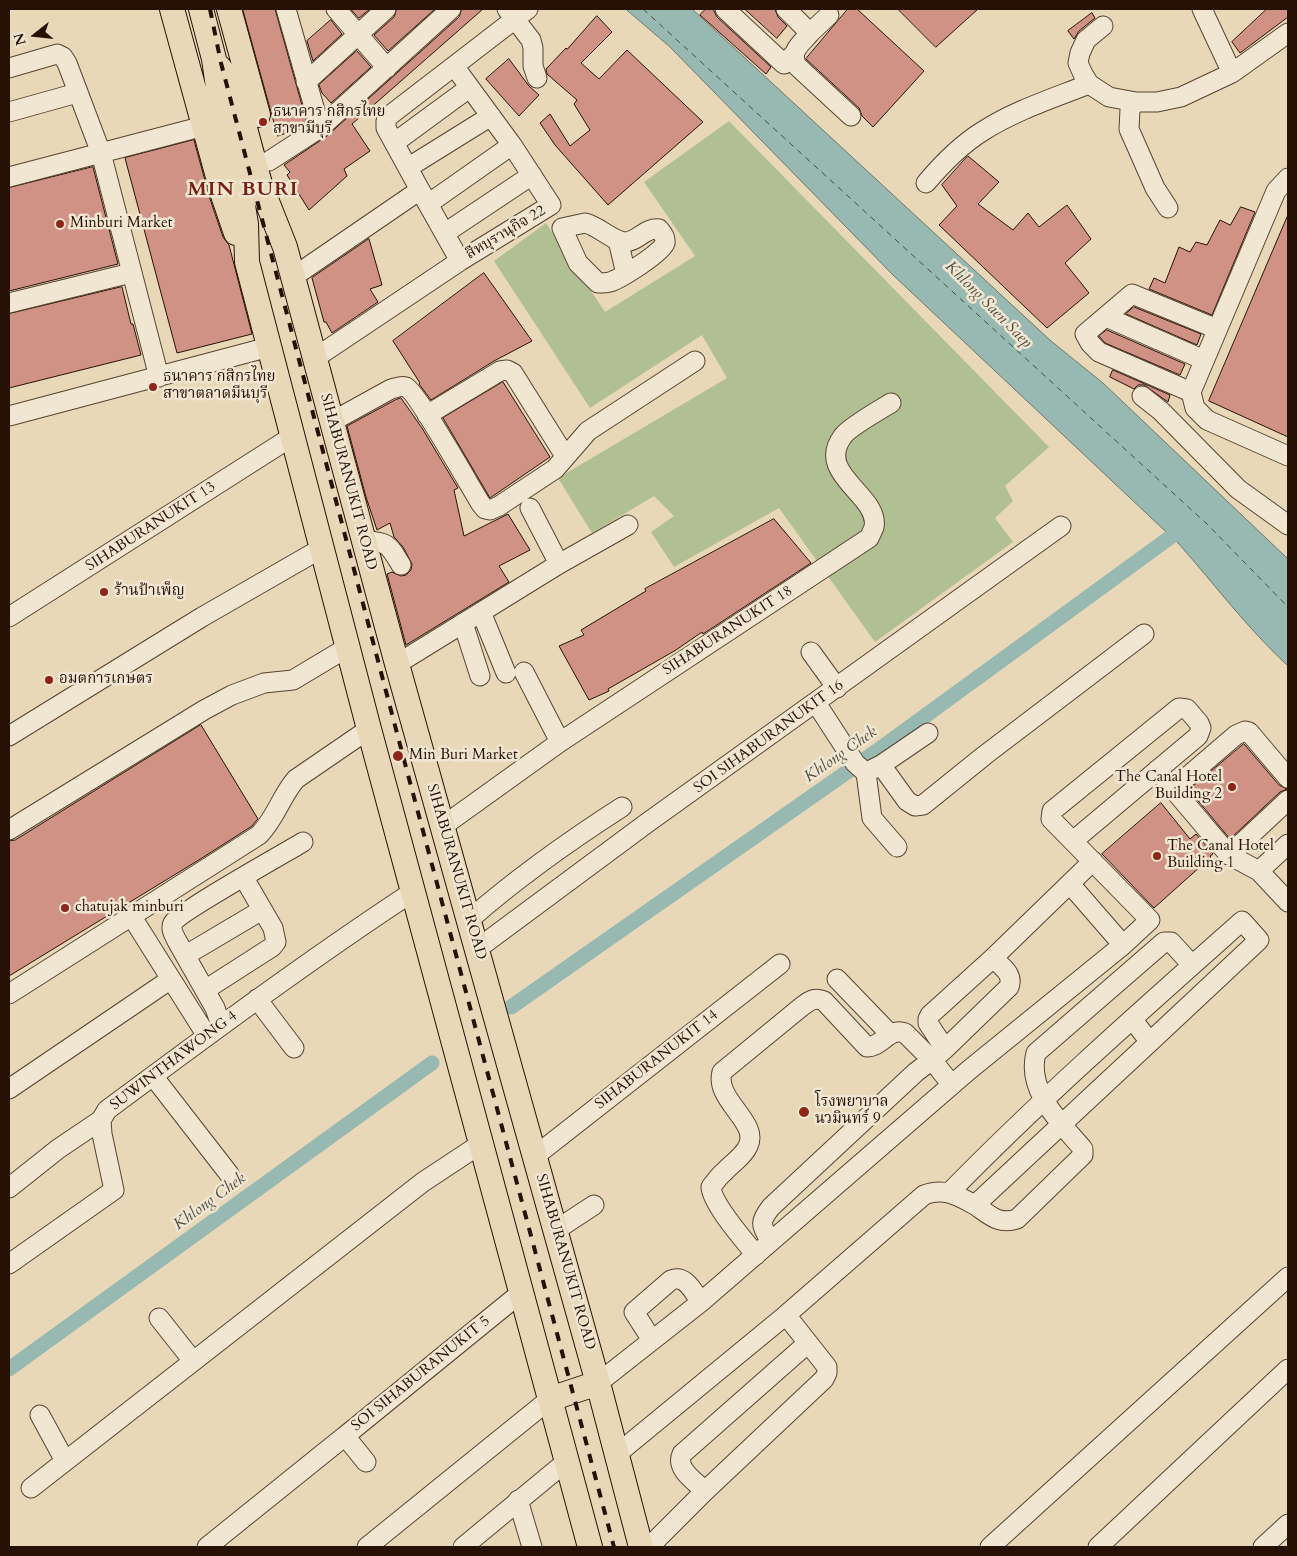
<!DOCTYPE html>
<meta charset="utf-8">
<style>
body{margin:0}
#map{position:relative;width:1297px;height:1556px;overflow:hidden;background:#e8d8b8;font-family:Cardo,serif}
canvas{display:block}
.frame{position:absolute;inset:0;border:10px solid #271104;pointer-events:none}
.north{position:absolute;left:10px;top:10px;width:50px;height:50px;-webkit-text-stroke:4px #f0e6d1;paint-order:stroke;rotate:254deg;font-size:14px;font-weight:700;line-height:20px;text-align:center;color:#271104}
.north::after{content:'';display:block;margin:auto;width:18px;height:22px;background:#271104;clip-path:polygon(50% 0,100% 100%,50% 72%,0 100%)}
</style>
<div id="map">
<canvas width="1297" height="1556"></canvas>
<div class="frame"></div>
<div class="north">N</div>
</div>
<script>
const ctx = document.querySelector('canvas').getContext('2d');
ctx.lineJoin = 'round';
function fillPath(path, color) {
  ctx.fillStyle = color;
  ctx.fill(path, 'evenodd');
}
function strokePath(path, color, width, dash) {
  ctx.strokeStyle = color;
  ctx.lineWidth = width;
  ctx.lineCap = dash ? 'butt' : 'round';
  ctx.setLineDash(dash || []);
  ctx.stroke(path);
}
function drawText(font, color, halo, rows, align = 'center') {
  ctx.font = font + ' Cardo,"Noto Serif Thai",serif';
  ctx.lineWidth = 5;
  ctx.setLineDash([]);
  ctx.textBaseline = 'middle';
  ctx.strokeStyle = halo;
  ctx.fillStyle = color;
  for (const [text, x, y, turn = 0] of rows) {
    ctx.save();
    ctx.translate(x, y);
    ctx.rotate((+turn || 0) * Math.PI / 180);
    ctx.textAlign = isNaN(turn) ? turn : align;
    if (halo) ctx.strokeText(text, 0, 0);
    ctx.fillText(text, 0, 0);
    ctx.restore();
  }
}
const green = new Path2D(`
 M 729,121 L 1049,447 L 1005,486 L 1013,501 L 995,518 L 1013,542 L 875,642 L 779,508 L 674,567 L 651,532 L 674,516 L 654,496 L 592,533 L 558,478 L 727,378 L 702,335 L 590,408 L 494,261 L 546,223 L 605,312 L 695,256 L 644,182 Z`);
const water = new Path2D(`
 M 626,9 L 692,9 L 1051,341 L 1103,383 L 1288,559 L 1288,666 C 1248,629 1215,585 1179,544 L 893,275 L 670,47 Z`);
const canal = new Path2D(`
 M 511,1007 L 877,751 L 1187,525
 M 9,1369 L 432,1063`);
const ferry = new Path2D(`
 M 643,9 L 1207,524 L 1288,607`);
const building = new Path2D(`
 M 243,9 L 275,9 L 307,123 L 297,129 L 278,136 Z
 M 351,9 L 370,9 L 359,18 Z
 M 397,9 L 435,9 L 388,51 L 374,35 L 394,17 Z
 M 462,9 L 483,9 L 352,124 L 370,151 L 344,169 L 347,176 L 309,210 L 287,175 L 290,172 L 284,165 L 327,136 L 459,17 Z
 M 706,9 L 713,9 L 717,17 L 771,67 L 766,74 L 700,15 Z
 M 745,9 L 775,9 L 778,17 L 787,26 L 777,38 Z
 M 848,9 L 857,9 L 924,71 L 873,127 L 862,116 L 859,108 L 806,59 Z
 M 898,9 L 978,9 L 936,47 Z
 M 1267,9 L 1288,9 L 1288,17 L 1240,53 L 1232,42 Z
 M 1092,13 L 1095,18 L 1079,31 L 1074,39 L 1068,31 Z
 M 597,16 L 612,32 L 581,63 L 599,79 L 627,50 L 703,122 L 608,205 L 555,145 L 540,123 L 550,114 L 570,146 L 590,130 L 574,104 L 577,100 L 547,74 L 546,69 L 566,48 L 567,49 Z
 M 331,20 L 342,34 L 313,61 L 307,41 Z
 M 357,51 L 371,67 L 331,103 L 322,93 L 319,85 Z
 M 509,59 L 529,86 L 539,95 L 519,116 L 486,79 Z
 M 194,140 L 210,199 L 223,237 L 229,245 L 252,334 L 177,353 L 125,158 Z
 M 968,156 L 999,182 L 978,204 L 1013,230 L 1028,213 L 1039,227 L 1067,205 L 1091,239 L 1065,263 L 1089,293 L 1047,328 L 939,225 L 957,206 L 942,185 Z
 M 93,167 L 118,264 L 9,291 L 9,188 Z
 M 1241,207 L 1255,212 L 1212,315 L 1149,289 L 1154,278 L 1165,283 L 1179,247 L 1190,252 L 1196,242 L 1207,245 L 1220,220 L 1230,225 Z
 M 1288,215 L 1288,437 L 1209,401 Z
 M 369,239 L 382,285 L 370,289 L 378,302 L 332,333 L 326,322 L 324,322 L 312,278 Z
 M 484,273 L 532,341 L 494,361 L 431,400 L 419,384 L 420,383 L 393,341 Z
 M 122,287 L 131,324 L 133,324 L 141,355 L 9,388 L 9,314 Z
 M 1134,307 L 1201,334 L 1197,345 L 1126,314 Z
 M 1107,330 L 1185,364 L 1180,375 L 1105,343 L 1099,336 Z
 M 1113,370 L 1170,395 L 1168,402 L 1144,385 L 1138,385 L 1134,389 L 1110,377 Z
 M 503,382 L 550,457 L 490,498 L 443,418 Z
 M 401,398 L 422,428 L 458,488 L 454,490 L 464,536 L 508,514 L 530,550 L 499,566 L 509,582 L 406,645 L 387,574 L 392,572 L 401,576 L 406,575 L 411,570 L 412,564 L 403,547 L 394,537 L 390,523 L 377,530 L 366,497 L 347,426 L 395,400 Z
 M 774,519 L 811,563 L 703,634 L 702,632 L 676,650 L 608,689 L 609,691 L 589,700 L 559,646 L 584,635 L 581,630 L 646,591 L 645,589 Z
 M 201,725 L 258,819 L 256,821 L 252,826 L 202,858 L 9,976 L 9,841 L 15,840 Z
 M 1244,744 L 1279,785 L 1287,789 L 1280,792 L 1230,839 L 1189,790 Z
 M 1161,803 L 1190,839 L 1196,834 L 1213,854 L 1210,856 L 1211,857 L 1154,908 L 1102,854 Z`);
const minor = new Path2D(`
 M 286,9 L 320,128
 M 336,9 L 387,68
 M 507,9 L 531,40 L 533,48 L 533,66 L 537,78
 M 725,9 L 784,64 L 794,54
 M 786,9 L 810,33 C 801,44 789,51 797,66 L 851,116
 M 1202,9 L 1232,73
 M 1103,26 L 1086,40 L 1080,53 L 1078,63 L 1083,74 L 1089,84 L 1109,97 L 1136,102 L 1157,102 L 1181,97 L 1232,73 L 1288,33
 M 810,33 L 829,15
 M 9,68 L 57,54 L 63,57 L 67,63 L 101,153 L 159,377
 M 306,82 L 386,9
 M 1136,102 L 1130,109 L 1129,129 L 1155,188 L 1168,208
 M 9,112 L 77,93
 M 394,143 L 469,88
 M 269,161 L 320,128 L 451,9
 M 409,167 L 491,116
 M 9,177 L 204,126
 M 1288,178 L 1276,191 L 1191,392 L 1195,408 L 1207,420 L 1288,456
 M 926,183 C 942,164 962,144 983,131 C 1016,110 1054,98 1089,84
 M 420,190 L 386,128 L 386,121 L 389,116 L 454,66
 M 428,204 L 512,145
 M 585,223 C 599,226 613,242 626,242 C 638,241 646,227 659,229 C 662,233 666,237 665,243 C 663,252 620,279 610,282 C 606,283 602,283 598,283 L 578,263 L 562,228 Z
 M 445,233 L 532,175
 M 618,240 L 626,274
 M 293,277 L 420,190 L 460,261
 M 9,303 L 131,273
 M 1106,317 L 1204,360
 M 315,358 L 460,261 L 551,205 L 512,145 L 454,66 L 528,9
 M 1191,392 L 1099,352 L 1090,343 L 1085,334 L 1132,294 L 1217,329
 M 1142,396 L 1161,411 L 1238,489 L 1288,525
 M 427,415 L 500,371 L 507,370 L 513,373 L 565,456
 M 9,416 L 269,347
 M 333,421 L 391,389 C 396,388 402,385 406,387 C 417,392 471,488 481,504 L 485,509 L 490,510 L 499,506 L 555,469 L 588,431 L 695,361
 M 530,508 L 559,564
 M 364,541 C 388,541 389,545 401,565
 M 481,612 L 506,673
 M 9,617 L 293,436
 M 463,623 L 480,676
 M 811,652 L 837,688
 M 397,664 L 559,564 L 628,525
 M 524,672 L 560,742
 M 816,703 L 855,763 L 866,773 L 872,818 L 897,847
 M 9,736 L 202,617 L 322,548
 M 881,765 L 907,801 L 915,806 L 923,805 L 985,755 L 1144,634
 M 1157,770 L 1229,855 L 1259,871 L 1288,902
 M 869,771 L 881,765 L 928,733
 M 1173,789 L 1236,735 L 1245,731 L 1249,732 L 1288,778
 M 443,826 L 560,742 L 869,538 C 871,534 873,530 874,527 C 880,495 814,474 843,436 C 848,428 881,409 891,403
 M 9,830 L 204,710 L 232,695 L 264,683 L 293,680 L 348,647
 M 1229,855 L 1288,800
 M 1259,871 L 1288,844
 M 1070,884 L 1123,945
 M 469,920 C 517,878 569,841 622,807
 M 137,925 L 171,979
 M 477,949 L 647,823 L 1061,526
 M 186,955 L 262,910
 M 837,979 L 890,1034
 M 205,990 L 272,947 L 276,942 L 273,928 L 244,878
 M 9,994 L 259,835 C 276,818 281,796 296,779 L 369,729
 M 257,999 L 294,1048
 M 221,1025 L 215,1008 L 177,941 C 174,935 170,929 173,923 C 179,912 285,853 303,842
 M 945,1049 L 1009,987 C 1014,974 1002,967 993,958
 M 153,1076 L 229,1174
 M 9,1089 L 171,979 L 207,1036
 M 535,1156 L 780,964
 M 9,1188 L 58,1149 L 101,1120
 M 950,1192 C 1043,1097 1143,1009 1242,921 L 1259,940 L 1150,1042
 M 975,1205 C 990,1215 998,1225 1017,1219 L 1083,1155 L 1083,1149 C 1060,1122 1026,1091 1036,1053 L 1164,942 L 1171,942 L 1192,965
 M 556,1230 L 594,1205
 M 770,1240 C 760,1225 760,1221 771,1207 L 916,1072 L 932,1060 L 952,1085
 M 756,1255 C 744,1240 712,1204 711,1187 C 715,1182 719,1176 724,1172 C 731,1164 744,1156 748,1146 C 760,1122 714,1100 722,1072 L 800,1008 C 808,1002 814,996 824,1001 L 867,1047 C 882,1047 889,1027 905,1033 L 932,1060 L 945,1049 L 928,1023 L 928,1019 L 930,1015 L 993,958 L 1093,861
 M 9,1264 L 114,1190 L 102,1134 L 101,1120 L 107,1110 C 208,1035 309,960 414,891
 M 786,1315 L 924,1195 C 944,1187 958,1196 975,1205 L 1150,1042 L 1132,1019
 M 159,1318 L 193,1361
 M 652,1340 L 634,1312 L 671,1280 C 686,1274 693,1292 701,1302
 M 598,1383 L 701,1302 L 969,1070 L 1123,945 L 1150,920 L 1051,819 L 1052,811 L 1179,708 L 1187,709 L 1199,723 L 1201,728 L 1198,736 L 1073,841
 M 40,1415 L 65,1461
 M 617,1454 L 786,1315 L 827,1367 L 827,1373 L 824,1379 L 705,1491 L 649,1547
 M 366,1462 L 345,1436 L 522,1292
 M 31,1488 L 423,1182 L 482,1143
 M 705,1491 C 695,1481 675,1469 682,1454 L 808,1343
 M 518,1500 L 532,1547
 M 207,1547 L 345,1436
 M 367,1547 L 550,1399
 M 463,1547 L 567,1461
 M 990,1547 L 1288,1277
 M 1098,1547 L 1288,1369
 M 1263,1547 L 1288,1524`);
const major = new Path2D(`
 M 172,9 L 223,195 L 236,233
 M 201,9 L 214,59 L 221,108 L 241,194 L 246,224 L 247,262 L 369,729 L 590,1547
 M 229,9 L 258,115
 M 219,67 L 230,82 L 236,95 L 260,184 L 285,247 L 397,664 L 598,1383 L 641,1547
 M 550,1399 L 598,1383`);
const rail = new Path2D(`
 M 210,9 L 221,63 L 403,756 L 614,1547`);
const markers = [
 [263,122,5,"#8f2418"],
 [60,224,5,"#8f2418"],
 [153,387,5,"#8f2418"],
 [104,592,5,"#8f2418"],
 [49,680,5,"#8f2418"],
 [398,756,6,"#8f2418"],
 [1232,787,5,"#8f2418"],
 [1157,856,5,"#8f2418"],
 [65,908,5,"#8f2418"],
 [804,1112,6,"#8f2418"]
];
const poiNames = [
 ["ธนาคาร กสิกรไทย",273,113],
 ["สาขามีบุรี",273,130],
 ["Minburi Market",70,224],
 ["ธนาคาร กสิกรไทย",163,378],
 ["สาขาตลาดมีนบุรี",163,395],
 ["ร้านป้าเพ็ญ",114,592],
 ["อมตการเกษตร",59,680],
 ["Min Buri Market",409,756],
 ["The Canal Hotel",1222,778,"right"],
 ["Building 2",1222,795,"right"],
 ["The Canal Hotel",1167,847],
 ["Building 1",1167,864],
 ["chatujak minburi",75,908],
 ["โรงพยาบาล",815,1103],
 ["นวมินทร์ 9",815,1120]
];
const streetNames = [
 ["สีหบุรานุกิจ 22",506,233,-31],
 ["SIHABURANUKIT ROAD",348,482,75],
 ["SIHABURANUKIT 13",151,527,-33],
 ["SIHABURANUKIT 18",728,631,-33],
 ["SOI SIHABURANUKIT 16",769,737,-36],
 ["SIHABURANUKIT ROAD",456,872,74],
 ["SIHABURANUKIT 14",657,1060,-38],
 ["SUWINTHAWONG 4",174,1061,-37],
 ["SIHABURANUKIT ROAD",565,1262,74],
 ["SOI SIHABURANUKIT 5",421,1374,-39]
];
const waterNames = [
 ["Khlong Saen Saep",988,305,45],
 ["Khlong Chek",841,755,-35],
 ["Khlong Chek",210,1202,-36]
];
const districtNames = [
 ["MIN BURI",243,190]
];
fillPath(green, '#b0c093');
fillPath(water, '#97b9b1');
strokePath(water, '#6a766c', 1);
strokePath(canal, '#97b9b1', 15);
strokePath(ferry, '#4e4c41', 1, [6, 5]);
fillPath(building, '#d19286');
strokePath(building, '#271104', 1);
strokePath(minor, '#574331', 21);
strokePath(major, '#271104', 26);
strokePath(minor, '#f0e6d1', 19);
strokePath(major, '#e8d8b8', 24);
strokePath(rail, '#271104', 4, [9, 9]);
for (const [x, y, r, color] of markers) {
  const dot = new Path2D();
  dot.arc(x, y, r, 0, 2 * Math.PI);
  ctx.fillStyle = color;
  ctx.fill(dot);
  strokePath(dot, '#f0e6d1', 2);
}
drawText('15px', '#271104', '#f0e6d1', poiNames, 'left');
drawText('15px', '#271104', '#f0e6d1', streetNames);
drawText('italic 16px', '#4e4c41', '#f0e6d1', waterNames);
ctx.letterSpacing = '1px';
drawText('bold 20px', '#7a1f14', '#f0e6d1', districtNames);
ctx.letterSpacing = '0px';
</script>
